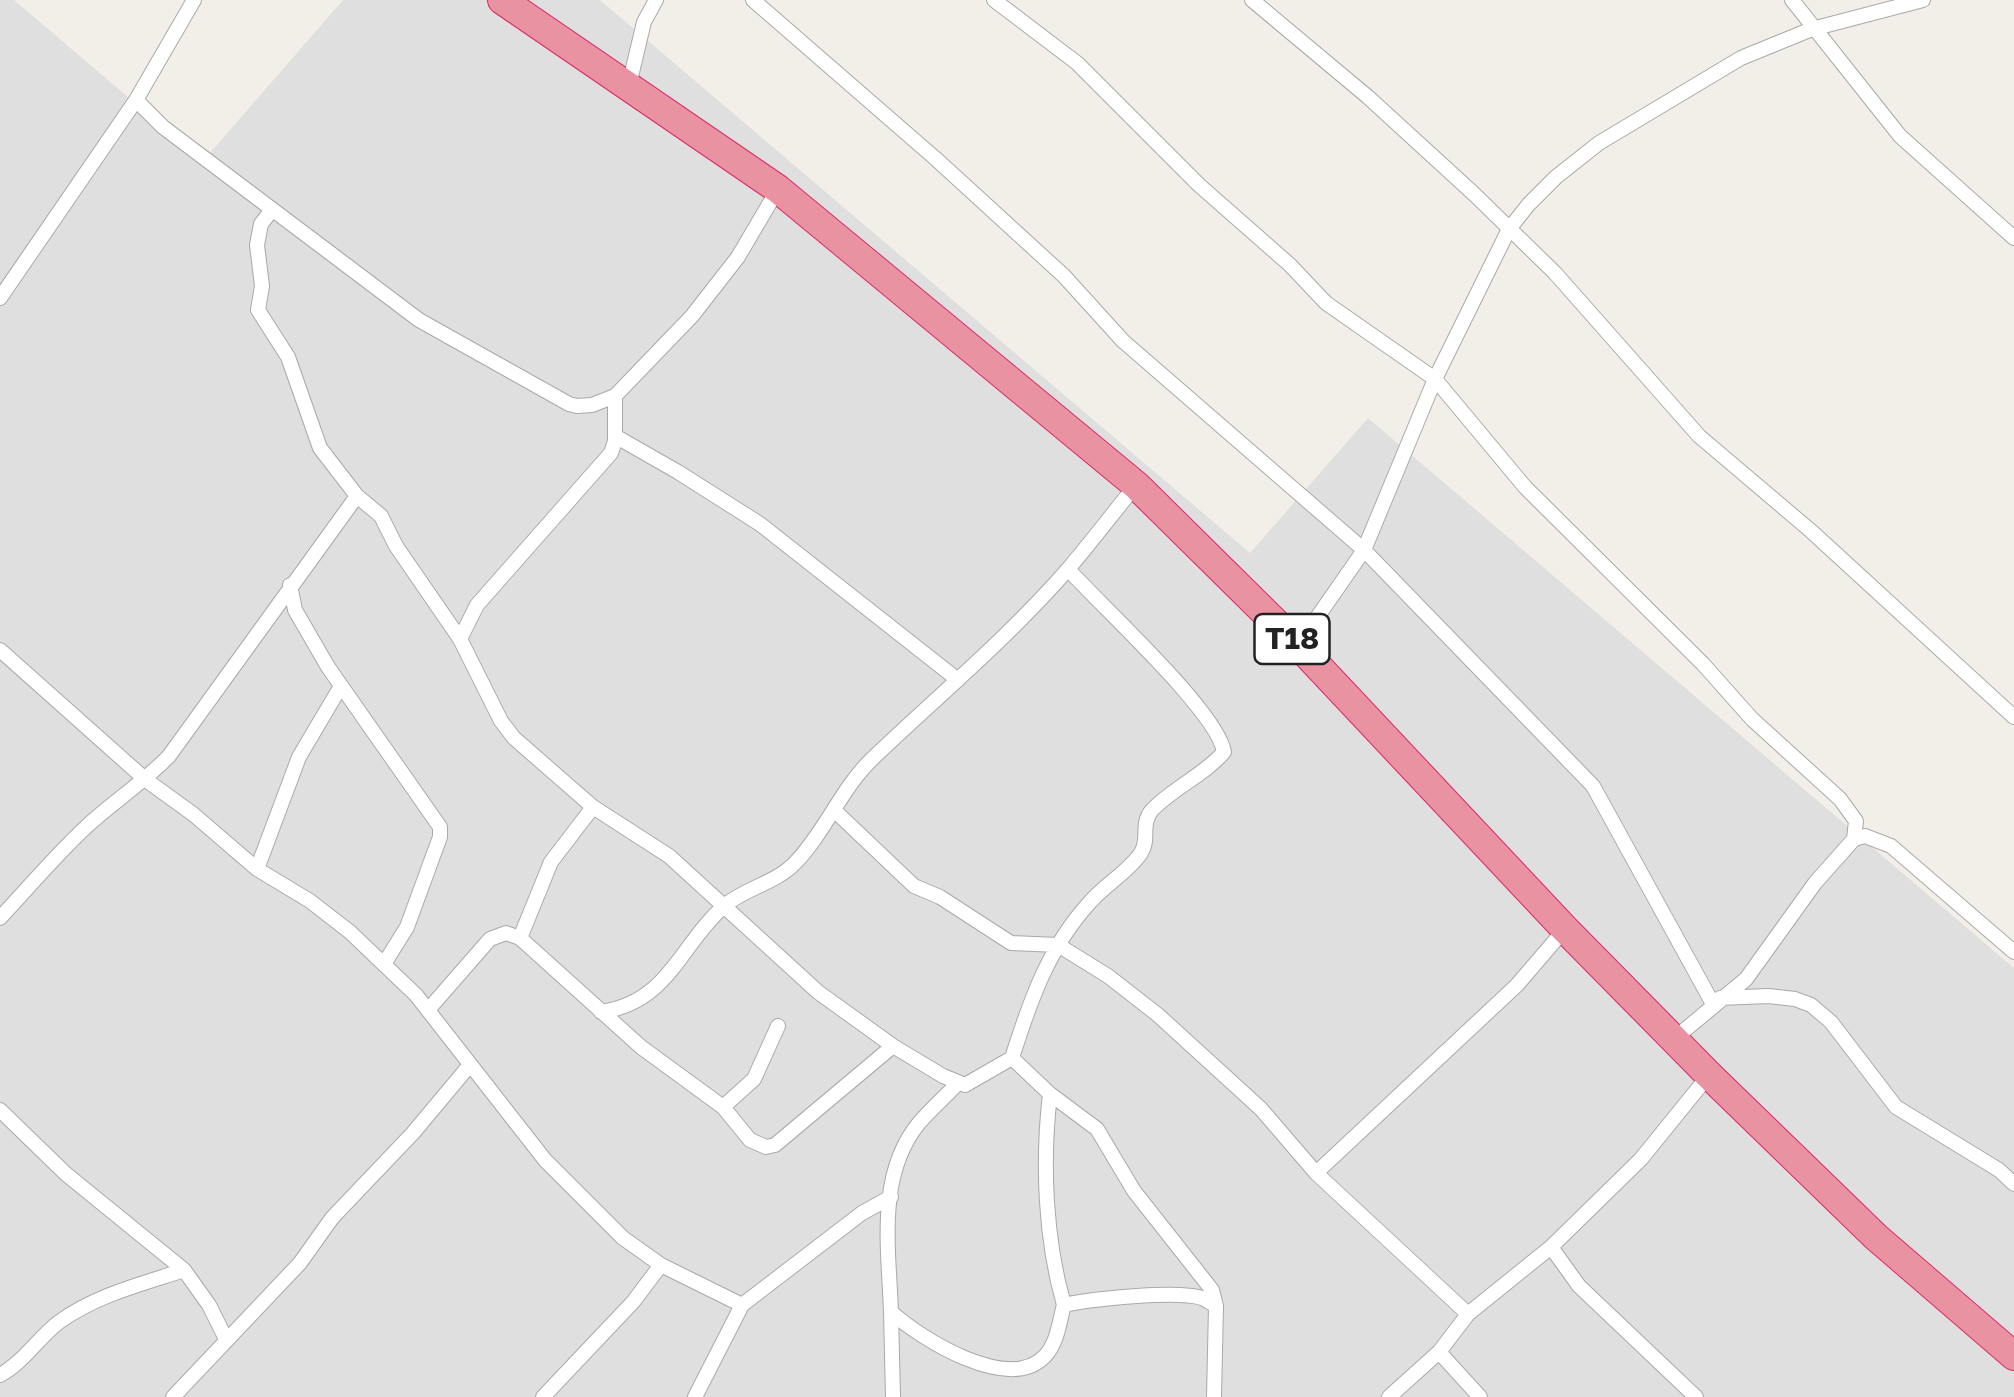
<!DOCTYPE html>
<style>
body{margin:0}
canvas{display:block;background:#f2efe9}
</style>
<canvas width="2014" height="1397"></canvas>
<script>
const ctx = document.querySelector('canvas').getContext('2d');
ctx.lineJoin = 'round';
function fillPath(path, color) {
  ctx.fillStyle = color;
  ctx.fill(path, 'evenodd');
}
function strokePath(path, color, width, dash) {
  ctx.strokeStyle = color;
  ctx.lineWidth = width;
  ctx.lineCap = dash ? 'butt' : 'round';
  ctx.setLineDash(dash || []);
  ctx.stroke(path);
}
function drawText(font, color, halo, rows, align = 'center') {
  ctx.font = font + ' "Golos Text",sans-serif';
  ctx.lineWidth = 9;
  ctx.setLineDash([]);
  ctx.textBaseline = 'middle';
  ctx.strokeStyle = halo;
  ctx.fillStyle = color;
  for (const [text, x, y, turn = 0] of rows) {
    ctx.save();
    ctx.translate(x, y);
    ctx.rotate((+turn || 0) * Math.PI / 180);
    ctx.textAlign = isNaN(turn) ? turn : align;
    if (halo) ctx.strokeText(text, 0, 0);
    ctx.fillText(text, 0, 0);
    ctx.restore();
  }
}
const residential = new Path2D(`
 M 0,0 L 14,0 L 203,161 L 343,0 L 600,0 L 1250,553 L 1368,418 L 2014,968 L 2014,1397 L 0,1397 Z`);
const street = new Path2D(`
 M 753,0 L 936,159 L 1064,276 L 1123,341 L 1364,550 L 1593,786 L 1713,1004
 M 994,0 L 1077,63 L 1199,185 L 1290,265 L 1326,303 L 1435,379 L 1525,487 L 1703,664 L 1752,719 L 1840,799 L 1856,821 L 1854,839
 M 1252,0 L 1368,97 L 1474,194 L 1555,273 L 1699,436 L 1811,531 L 2014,717
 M 1792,0 L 1900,136 L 2014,238
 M 629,85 L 644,22 L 656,0
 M 136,100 L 163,127 L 419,320 L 569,404 L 577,406 L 592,405 L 615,396 L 692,316 L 738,257 L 778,189
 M 271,211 L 261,224 L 257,245 L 262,286 L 258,310 L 288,357 L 320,448 L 357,496 L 381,516 L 396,546 L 460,639 L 501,721 L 514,738 L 593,807 L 669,856 L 818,992 L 893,1046 L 943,1076 L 965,1085 L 1012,1058 L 1050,1094 L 1097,1129 L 1134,1191 L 1212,1290 L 1216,1306 L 1214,1397
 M 0,298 L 136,100 L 194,0
 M 615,436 L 678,472 L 760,524 L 958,680
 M 290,585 L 295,610 L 328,667 L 440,827 L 440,837 L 407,927 L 384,964
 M 460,639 L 477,605 L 611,453 L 615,441 L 615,396
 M 1298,645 L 1364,550 L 1435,379 L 1509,229 L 1529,204 L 1556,177 L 1599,143 L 1741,58 L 1812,29 L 1923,0
 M 0,650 L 146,780 L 193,814 L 257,869 L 310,901 L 350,932 L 416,995 L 545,1160 L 623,1238 L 661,1265 L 742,1305
 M 834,810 L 914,886 L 940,897 L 1011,943 L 1058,945 L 1108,976 L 1158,1015 L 1261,1109 L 1316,1173 L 1468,1314
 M 257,869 L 299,757 L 341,686
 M 0,918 C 29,887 55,856 86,827 C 113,802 144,782 169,756 L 357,496
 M 520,938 L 551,862 L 593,807
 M 1720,998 L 1768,996 L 1795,999 L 1811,1005 L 1831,1022 L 1896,1107 L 1999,1170 L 2014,1184
 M 428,1010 L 490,939 L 506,933 L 520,938 L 641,1047 L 723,1107 L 750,1140 L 766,1147 L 775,1145 L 893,1046
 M 601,1012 C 669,1002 679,946 724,906 C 745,888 776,883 795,863 C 825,832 841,789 872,759 C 938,696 1009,637 1069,568 C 1092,541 1114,512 1136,485
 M 1674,1039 L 1746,979 L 1815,883 L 1854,839 L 1865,836 L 1891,846 L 2014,952
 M 1012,1058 C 1030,1001 1049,946 1091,901 C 1106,884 1128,872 1141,853 C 1150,839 1140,824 1152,810 C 1173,788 1204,775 1224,752 C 1218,712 1100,605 1068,569
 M 958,1083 C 945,1097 931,1109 919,1123 C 876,1175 889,1251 891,1312 C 921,1339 1009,1394 1045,1356 C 1058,1342 1059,1322 1064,1305 C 1091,1299 1177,1290 1202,1298 C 1207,1300 1212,1304 1216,1306
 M 1050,1094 C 1042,1162 1045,1239 1064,1305
 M 723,1107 L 754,1079 L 778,1026
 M 0,1110 L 66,1174 L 184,1270 L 209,1305 L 226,1339
 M 1316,1173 L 1517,985 L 1565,929
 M 1551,1247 L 1579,1286 L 1696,1397
 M 891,1312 L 893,1397
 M 1439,1352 L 1480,1397
 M 0,1375 C 24,1362 38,1338 59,1322 C 96,1295 142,1284 184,1270
 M 173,1397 L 300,1263 L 332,1218 L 413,1133 L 469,1066
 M 543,1397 L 633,1302 L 661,1265
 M 695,1397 L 742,1305 L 862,1213 L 891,1197
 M 1389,1397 L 1439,1352 L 1468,1314 L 1551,1247 L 1641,1159 L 1709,1075`);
const highway = new Path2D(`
 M 502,0 L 778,189 L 1136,485 L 1298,645 L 1565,929 L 1709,1075 L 1876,1237 L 2014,1356`);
const shields = [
 [1292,639,75]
];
const shieldNames = [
 ["T18",1292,639]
];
fillPath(residential, '#e0dfdf');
strokePath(street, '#a9a9a9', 16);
strokePath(highway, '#dc2a67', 30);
strokePath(street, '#fff', 14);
strokePath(highway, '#e892a2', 28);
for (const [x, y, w] of shields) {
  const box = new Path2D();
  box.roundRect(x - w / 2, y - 25, w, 50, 8);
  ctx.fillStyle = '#fff';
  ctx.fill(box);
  strokePath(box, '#222', 2.5);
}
drawText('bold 30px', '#222', null, shieldNames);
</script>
